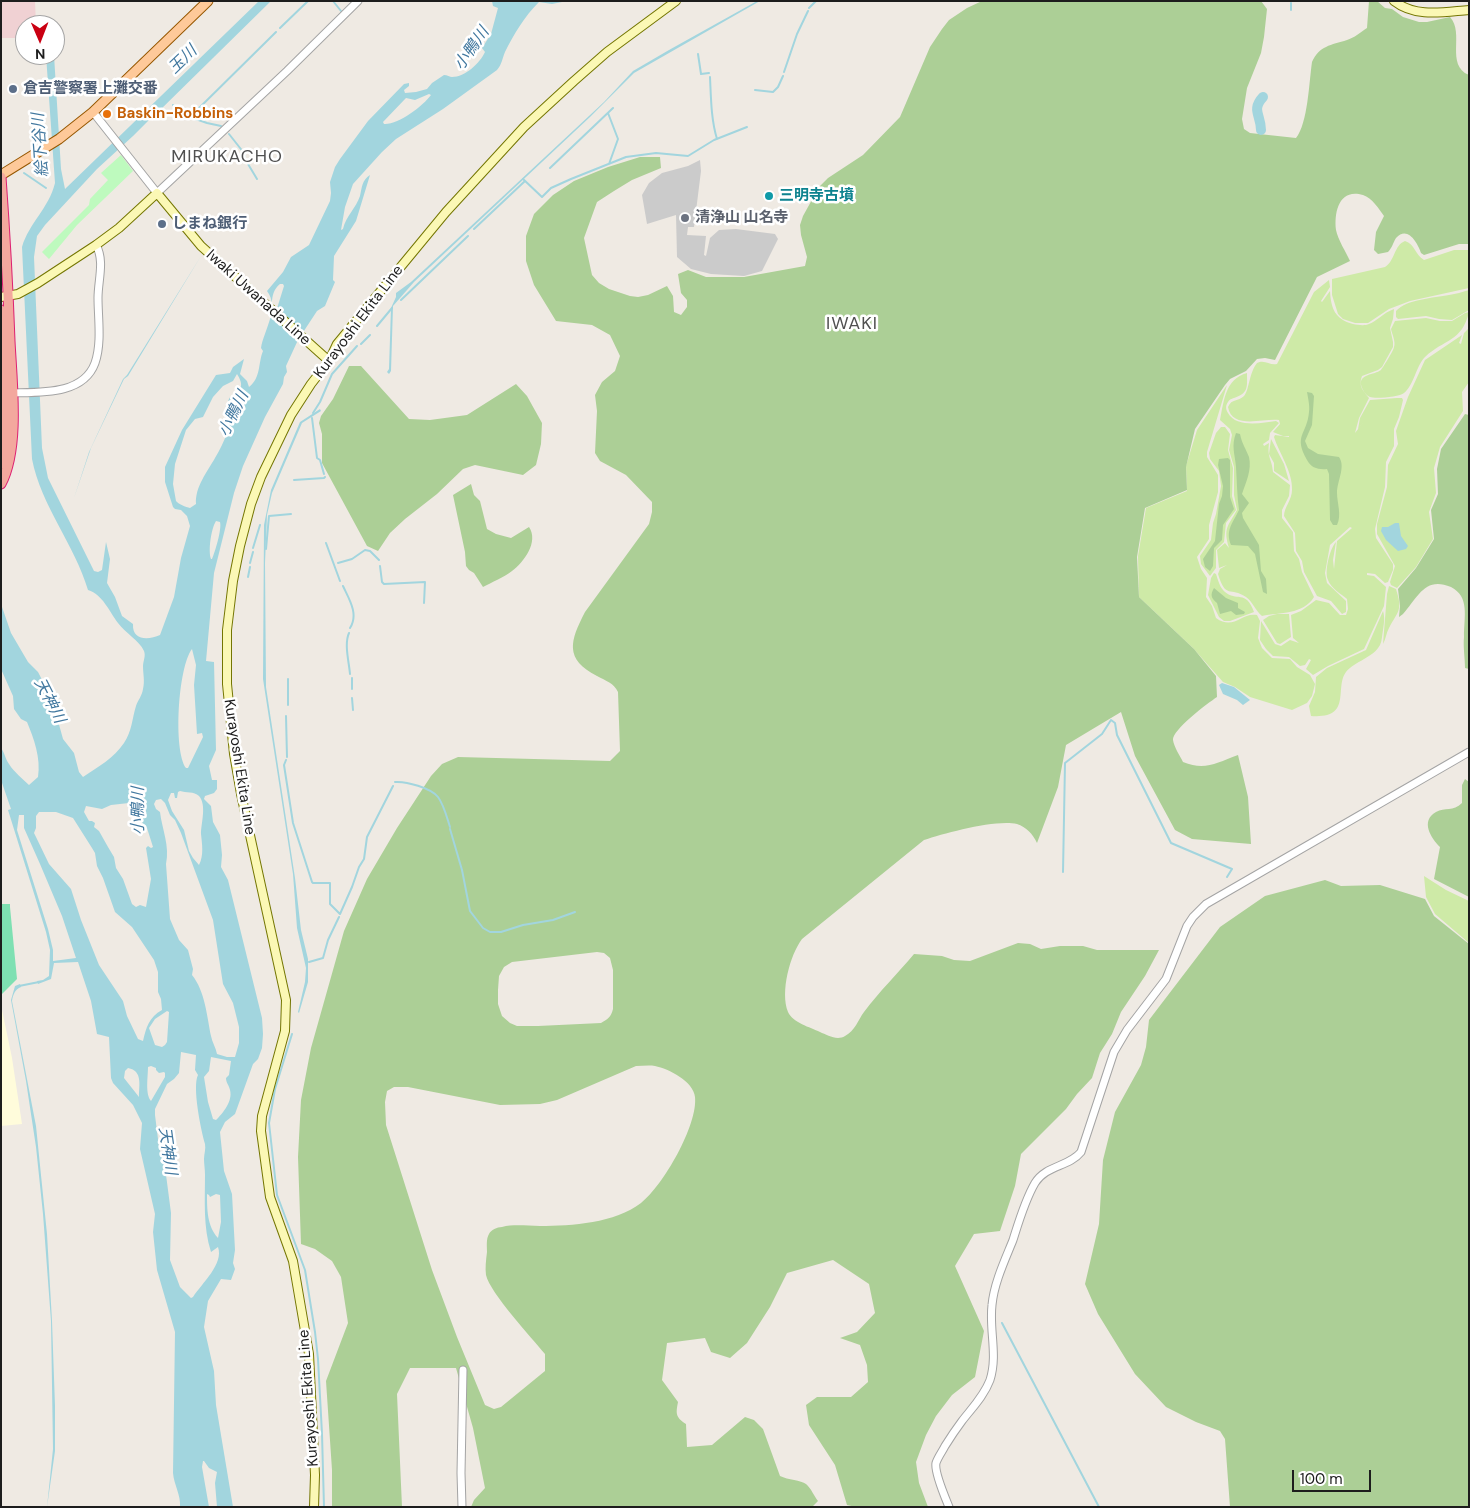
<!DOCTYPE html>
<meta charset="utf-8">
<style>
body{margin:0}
#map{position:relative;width:1470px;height:1508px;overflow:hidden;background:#efeae3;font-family:"DM Sans",sans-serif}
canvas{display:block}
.frame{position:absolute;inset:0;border:2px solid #1d1d1d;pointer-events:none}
.north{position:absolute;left:15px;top:15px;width:50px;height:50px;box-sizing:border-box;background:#fff;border:1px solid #a5a5a5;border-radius:50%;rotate:179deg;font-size:14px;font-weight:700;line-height:20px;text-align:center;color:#1d1d1d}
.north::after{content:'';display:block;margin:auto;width:18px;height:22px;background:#ca0012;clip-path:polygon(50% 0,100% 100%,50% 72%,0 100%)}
.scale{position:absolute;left:1292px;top:1470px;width:79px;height:22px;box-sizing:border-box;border:2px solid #1d1d1d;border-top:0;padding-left:6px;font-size:15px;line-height:18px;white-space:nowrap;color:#1d1d1d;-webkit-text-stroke:4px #fff;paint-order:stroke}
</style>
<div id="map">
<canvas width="1470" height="1508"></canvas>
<div class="frame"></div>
<div class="north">N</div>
<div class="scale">100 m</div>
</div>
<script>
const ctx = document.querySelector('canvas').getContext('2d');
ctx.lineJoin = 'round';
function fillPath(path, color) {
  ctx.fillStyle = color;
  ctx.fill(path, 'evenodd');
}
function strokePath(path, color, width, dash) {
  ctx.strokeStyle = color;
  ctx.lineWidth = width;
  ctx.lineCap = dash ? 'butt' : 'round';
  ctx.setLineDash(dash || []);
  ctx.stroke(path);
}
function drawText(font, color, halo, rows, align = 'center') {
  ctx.font = font + ' "DM Sans","Noto Sans JP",sans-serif';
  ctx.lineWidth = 5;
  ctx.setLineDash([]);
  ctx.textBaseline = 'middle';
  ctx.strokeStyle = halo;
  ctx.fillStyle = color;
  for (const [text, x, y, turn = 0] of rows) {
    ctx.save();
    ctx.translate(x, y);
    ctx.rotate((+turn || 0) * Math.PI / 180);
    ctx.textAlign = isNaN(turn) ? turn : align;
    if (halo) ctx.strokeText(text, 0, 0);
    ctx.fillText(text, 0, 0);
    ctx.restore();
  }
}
const commercial = new Path2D(`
 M 1,1 L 35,1 L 36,25 L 25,25 L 25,38 L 1,38 Z`);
const education = new Path2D(`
 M 1,1005 L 12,1058 L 22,1124 L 1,1126 Z`);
const religious = new Path2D(`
 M 700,160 L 701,171 L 694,227 L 688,227 L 687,235 L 706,236 L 704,255 L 706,256 L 710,238 L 719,230 L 736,229 L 775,234 L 778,239 L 762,271 L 744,276 L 711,274 L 691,269 L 677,257 L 676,215 L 647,224 L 642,195 L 649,183 L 662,173 L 688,166 Z`);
const grass = new Path2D(`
 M 1405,241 C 1415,244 1415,255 1424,260 L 1454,250 L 1469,250 L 1469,288 L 1410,301 L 1389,309 L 1368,323 L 1355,323 L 1343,319 L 1338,314 L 1332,295 L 1332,279 L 1385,267 C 1395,261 1394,245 1405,241 Z
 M 1329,280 L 1330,287 L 1321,301 L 1322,302 L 1330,291 C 1331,309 1335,319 1353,324 C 1358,325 1365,326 1369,324 C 1377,321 1383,313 1394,309 L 1393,319 L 1390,328 L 1393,342 L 1393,347 L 1382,367 L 1378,370 L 1362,376 C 1358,386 1363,391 1369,398 L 1359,418 L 1355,433 L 1368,416 L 1358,429 L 1360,418 L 1370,400 L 1397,398 L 1402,398 L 1403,400 L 1399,417 L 1394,429 L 1394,446 L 1386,462 L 1385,487 L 1375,529 L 1376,538 L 1393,564 L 1393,570 L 1388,582 L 1385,583 L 1375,574 L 1367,573 L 1367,575 L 1374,576 L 1386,587 L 1384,606 L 1364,649 L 1328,666 L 1313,675 L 1306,669 L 1311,660 L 1309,659 L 1305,665 L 1300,666 L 1289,657 L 1273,656 L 1266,649 L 1260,640 L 1261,621 L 1275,644 L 1281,646 L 1290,640 L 1299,643 L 1293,638 L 1291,615 L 1301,611 L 1316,600 L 1329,603 L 1340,615 L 1346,615 L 1348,609 L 1347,599 C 1341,594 1331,588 1328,580 C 1324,572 1330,548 1336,542 L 1333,560 L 1334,569 L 1337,541 L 1352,528 L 1350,527 L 1330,545 L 1325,573 L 1327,583 L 1346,601 L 1346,612 L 1342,614 L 1331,601 L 1317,596 L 1304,572 L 1302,561 L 1296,551 L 1295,533 L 1284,516 C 1284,507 1292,500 1292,490 C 1293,472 1279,453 1274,437 L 1275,435 L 1289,437 L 1289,436 L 1283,436 L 1273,432 L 1280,424 L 1279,420 C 1263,418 1232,430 1228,407 C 1232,398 1238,402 1244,396 C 1249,391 1249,373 1257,363 C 1265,359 1270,366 1277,364 L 1314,292 Z
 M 1469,290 L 1469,310 L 1452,320 L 1439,319 L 1426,316 L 1398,319 L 1396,317 L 1396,311 C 1407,299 1434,298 1449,295 C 1456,294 1462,292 1469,290 Z
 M 1469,312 C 1462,342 1444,339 1425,357 C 1416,366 1414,385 1404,393 C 1400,397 1375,399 1370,397 C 1366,396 1362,389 1361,385 C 1359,374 1374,375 1381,370 C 1382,369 1394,350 1394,347 C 1396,342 1392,334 1391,329 L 1395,321 L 1426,318 L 1440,321 L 1452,321 L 1465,313 Z
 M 1469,328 L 1469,382 L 1462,392 L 1463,411 L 1440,447 L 1434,468 L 1436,493 L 1429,512 L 1433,539 L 1416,567 L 1397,588 L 1391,585 L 1390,582 L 1395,566 L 1377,534 L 1377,524 L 1387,487 L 1388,465 L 1398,444 L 1396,431 L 1408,397 L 1425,360 L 1462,335 L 1459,343 L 1461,344 L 1464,333 Z
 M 1247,373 C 1247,387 1249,393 1234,398 C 1231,399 1230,399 1228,402 C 1225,406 1226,410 1228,413 C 1236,428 1262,423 1276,421 L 1279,423 L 1270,433 L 1269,440 L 1263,444 L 1264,446 L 1269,443 C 1267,458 1272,459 1273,472 L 1290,485 L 1289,496 L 1282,510 L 1282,518 L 1293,532 L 1294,551 L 1299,559 L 1302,572 L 1314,597 C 1303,615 1280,612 1262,616 C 1255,610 1253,602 1246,597 C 1230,586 1226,600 1218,574 L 1220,569 L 1227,565 L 1219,568 L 1217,550 L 1225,543 L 1229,548 C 1223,528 1228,526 1237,510 L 1234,495 L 1234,467 L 1229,450 L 1232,435 L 1230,429 L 1220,420 C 1224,401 1225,379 1247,373 Z
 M 1227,385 L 1207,452 L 1207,457 L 1218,475 L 1218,492 L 1209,525 L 1209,539 L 1197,557 L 1201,569 L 1207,578 L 1206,597 L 1212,606 L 1216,618 C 1234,631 1241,612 1257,615 L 1260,621 L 1258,638 L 1262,648 L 1272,658 L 1290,659 L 1297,667 L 1310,675 L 1315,684 L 1312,696 L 1307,703 L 1292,710 L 1250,697 L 1235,687 L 1223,682 L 1193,648 L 1139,597 L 1138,556 L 1146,508 L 1187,491 L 1186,466 L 1197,430 Z
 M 1221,427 L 1225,427 L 1230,434 L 1228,450 L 1233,468 L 1232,496 L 1236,510 L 1226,523 L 1224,542 L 1216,550 L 1216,568 L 1210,576 L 1201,564 L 1200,556 L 1211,540 L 1213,523 L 1216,514 L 1221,486 L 1219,471 L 1210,459 L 1209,453 L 1216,433 Z
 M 1271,439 L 1284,464 L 1289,481 L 1274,471 L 1274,463 L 1269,454 Z
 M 1214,573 L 1216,574 C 1218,580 1220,588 1225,592 C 1236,602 1246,589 1254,612 L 1230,621 L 1224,621 L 1219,617 L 1208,595 L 1211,578 Z
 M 1389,586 L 1396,589 C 1403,611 1398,611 1389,628 C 1386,633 1386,639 1383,644 L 1387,594 Z
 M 1383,611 C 1385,617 1384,624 1383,630 C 1382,635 1382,641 1380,645 C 1373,658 1355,661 1346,672 C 1334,688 1353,719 1311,716 L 1309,706 L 1315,692 L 1316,677 L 1327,668 L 1366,650 Z
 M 1277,614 L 1289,614 L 1291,637 L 1280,644 L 1277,643 L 1263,620 L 1269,616 Z
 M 1424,876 L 1446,890 L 1469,901 L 1469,943 L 1435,914 L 1426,897 Z`);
const forest = new Path2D(`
 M 982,1 L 1261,1 L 1267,9 L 1264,37 L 1261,53 L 1247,88 L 1242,119 L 1244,129 L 1250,133 L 1296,138 C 1308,123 1309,82 1312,62 C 1319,46 1331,45 1347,40 C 1354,38 1361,32 1367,28 L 1369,1 L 1377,1 L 1385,8 L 1392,9 L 1403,17 L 1419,22 L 1427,22 L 1450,17 C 1465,33 1445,65 1469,75 L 1469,244 L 1459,244 L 1424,255 L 1421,253 C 1418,244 1408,225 1396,238 C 1393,243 1392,248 1388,252 L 1378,254 L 1374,250 L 1376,232 L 1384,216 C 1379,209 1372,198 1363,195 C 1339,188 1334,212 1336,230 C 1338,240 1346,252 1350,261 L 1317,277 L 1275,360 L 1265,358 L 1257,359 L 1246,371 L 1230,379 L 1225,385 L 1195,429 L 1186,467 L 1187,490 L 1145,508 L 1137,557 L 1139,597 L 1194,649 L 1216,676 L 1217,697 C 1208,703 1172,730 1173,740 C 1174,747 1180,756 1183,762 C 1205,771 1216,763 1238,755 L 1248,797 L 1251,844 L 1192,839 L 1175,830 L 1135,756 L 1121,712 L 1066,745 L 1058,787 L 1037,843 C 1033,834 1026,827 1017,824 C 996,819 945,833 924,840 L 802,939 C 790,955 780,992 788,1012 C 793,1023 810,1027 820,1032 C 827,1035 837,1041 845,1036 C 855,1031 858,1020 864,1012 C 879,992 898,973 914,954 L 942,956 L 954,960 L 970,961 L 1018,943 L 1030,944 L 1041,949 L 1060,946 L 1083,946 L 1097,950 L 1159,950 L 1145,976 L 1121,1012 L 1112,1034 L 1100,1053 L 1092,1078 L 1077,1094 L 1066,1109 L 1021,1154 L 1015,1186 L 1000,1231 L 974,1234 L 955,1266 L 984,1331 L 975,1377 L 952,1395 L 936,1416 L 926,1435 L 916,1462 L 919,1483 L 928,1507 L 856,1507 L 847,1505 L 835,1465 L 809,1425 L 806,1405 L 817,1397 L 851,1397 L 868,1382 L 867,1365 L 860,1345 L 840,1338 L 857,1332 L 875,1313 L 869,1284 L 833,1260 L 787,1273 L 770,1307 L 747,1343 L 730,1358 L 711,1352 L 705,1338 L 667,1343 L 662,1380 L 678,1402 C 676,1413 675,1417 686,1424 L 687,1447 L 712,1445 L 745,1417 L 754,1420 L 763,1429 L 780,1476 C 788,1480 801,1480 806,1484 C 811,1488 814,1496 818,1501 L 813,1506 L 471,1507 L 474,1500 L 485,1488 L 473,1428 L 456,1368 L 410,1368 L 397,1394 L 402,1507 L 332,1507 L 332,1470 L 326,1381 L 348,1323 L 341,1277 L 332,1261 L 315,1249 L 301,1244 L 298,1157 L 301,1100 L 311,1048 L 344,931 L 367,879 L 397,828 L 431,776 L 442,764 L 458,757 L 610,761 L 620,751 L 618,692 C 614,683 606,681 597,676 C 564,659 570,641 585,612 L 649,524 L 652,512 L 652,502 L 626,475 L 600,461 L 595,453 L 597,411 L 595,395 L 602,382 L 615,371 L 620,356 L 610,335 L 592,325 L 556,321 L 534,285 L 526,261 L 526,236 L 534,214 L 553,195 L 574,181 L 608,167 L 640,157 L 660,157 L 661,168 L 632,180 L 614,191 L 597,202 L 584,238 L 592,275 L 599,283 L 609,289 L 630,296 L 638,297 L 648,295 L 667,286 L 673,296 L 674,312 L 681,315 L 687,307 L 687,300 L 681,293 L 678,274 L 688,270 L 706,277 L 744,277 L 805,266 L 807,257 L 801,235 L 800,225 L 803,216 L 819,187 L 828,178 L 863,155 L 900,117 L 930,47 L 942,29 L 949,20 L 967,8 ZM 597,952 L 604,953 L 610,958 L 613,970 L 613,1009 C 611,1017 608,1019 601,1023 L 538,1026 L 517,1026 L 510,1023 L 502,1016 L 498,1004 L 498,990 L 499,976 L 504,967 L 512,962 ZM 636,1066 C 642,1066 649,1065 655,1066 C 669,1069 693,1081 695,1097 C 698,1125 663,1186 641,1203 C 615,1223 572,1226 540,1226 C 527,1226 514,1224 502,1227 C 497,1227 491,1230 489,1234 C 486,1239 487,1246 487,1252 C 486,1260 485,1268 486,1275 C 490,1293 532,1338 545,1354 L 545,1371 L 501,1407 L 494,1409 L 485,1405 L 457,1337 L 432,1270 L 386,1125 L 385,1102 L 387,1091 L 394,1087 L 408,1087 L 500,1105 L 540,1104 L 557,1100 Z
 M 349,366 L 361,366 L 409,419 L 430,420 L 467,415 L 516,384 L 527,396 L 542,423 L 541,444 L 536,465 L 523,475 L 475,465 L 463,469 L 437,494 L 405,519 L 390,533 L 378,551 L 367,546 L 322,463 L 322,434 L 319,423 L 321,416 L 333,399 Z
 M 1307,392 L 1312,393 L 1314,396 L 1312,425 L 1305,441 L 1308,448 L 1318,454 L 1339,457 C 1346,467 1337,481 1337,493 C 1337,503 1342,515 1337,525 L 1333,525 L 1330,520 L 1329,474 L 1327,469 C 1319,470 1311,468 1307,460 C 1293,435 1307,435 1309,412 C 1310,406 1308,398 1307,392 Z
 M 1465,414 L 1469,415 L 1469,669 L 1465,668 C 1465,658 1463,647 1464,637 C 1464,616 1470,597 1451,587 C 1425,576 1418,597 1403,614 L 1399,617 L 1400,606 L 1398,589 L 1416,568 L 1434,539 L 1431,510 L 1438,494 L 1437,469 L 1441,449 Z
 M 1236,433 L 1240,434 C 1242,444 1246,449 1249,457 C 1252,470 1246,482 1242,494 L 1249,503 L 1242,513 L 1243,518 L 1259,545 L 1261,571 L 1266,579 L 1267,594 L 1263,592 L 1255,554 L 1248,546 L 1231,545 C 1225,530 1233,523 1239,510 C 1237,496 1237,482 1236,467 C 1235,454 1231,446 1236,433 Z
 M 1228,458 L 1230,460 L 1230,497 L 1234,509 L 1223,525 L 1222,540 L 1214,548 L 1213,566 L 1210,571 L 1205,567 L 1203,559 L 1215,541 L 1219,504 L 1222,496 L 1223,486 L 1218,465 L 1219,459 Z
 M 471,484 L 474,495 L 480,501 L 487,529 L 496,534 L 511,538 L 529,527 C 539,542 524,562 512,571 C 503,578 492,582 483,587 L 474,573 L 469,570 L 466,566 L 465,552 L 453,495 Z
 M 1214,588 L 1226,598 L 1238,603 L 1238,608 L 1245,612 L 1244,614 L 1236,615 L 1231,611 L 1220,614 L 1217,603 C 1211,598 1210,595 1214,588 Z
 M 1465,779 L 1469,782 L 1469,897 L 1434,879 L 1440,847 C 1431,838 1420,821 1436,812 C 1445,807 1453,812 1462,803 L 1462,785 Z
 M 1325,880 L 1341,886 L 1380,885 L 1425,899 L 1434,916 L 1469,944 L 1469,1507 L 1230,1507 L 1225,1439 L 1220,1431 L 1196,1422 L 1166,1407 L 1135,1374 L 1098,1314 L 1085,1284 L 1099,1224 L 1103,1160 L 1115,1112 L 1141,1065 L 1146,1047 L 1149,1020 L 1220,927 L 1265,896 Z`);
const park = new Path2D(`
 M 121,155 L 133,171 L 77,225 L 49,259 L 42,252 L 89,205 L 90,199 L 108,180 L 101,173 Z`);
const pitch = new Path2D(`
 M 1,904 L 10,904 L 10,907 L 17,979 L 1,995 Z`);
const water = new Path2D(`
 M 259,1 L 271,1 L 155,115 L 153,115 L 148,121 L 133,136 L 97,169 L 45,225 L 37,236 L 34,257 L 42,448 L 48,478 L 94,571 L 98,572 L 102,570 L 106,542 L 110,559 L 107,583 L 115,597 L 122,616 L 133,624 C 132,641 149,640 160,635 L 174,597 L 181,558 L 190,526 L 187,516 L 181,510 L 175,509 L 173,507 L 165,482 L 165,467 L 182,430 L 216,375 L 230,373 L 233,367 L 244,359 L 240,374 L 247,381 L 249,387 C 261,378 258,363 263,351 L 261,348 C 264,330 280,308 267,291 L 283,272 L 291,257 L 309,245 L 330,201 L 331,193 L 330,182 L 335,167 L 340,159 L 368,121 L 404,84 L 409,83 L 409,86 L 404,90 L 405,93 L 416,92 L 427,89 L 432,83 L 444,75 C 447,75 450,77 452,77 C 465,77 480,63 485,52 L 482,48 L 491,34 L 498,8 L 493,6 L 492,1 L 567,1 L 552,4 L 539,2 C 524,17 514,34 505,52 C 502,59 502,64 497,70 L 443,109 L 396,139 L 382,152 L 353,184 L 345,207 L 341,230 L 343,229 C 346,216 356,208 360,196 C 362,187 362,180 370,175 L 356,221 L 334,256 L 333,280 L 335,282 L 325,306 L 317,311 L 298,340 L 286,366 L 287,372 L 284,377 L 283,384 L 265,417 L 243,466 L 234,493 L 214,573 L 206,661 L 214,662 L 216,750 L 209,766 L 212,780 L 217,780 L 217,789 L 214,793 L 205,796 L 204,799 L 211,806 L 213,822 L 220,835 L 222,855 L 221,867 L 228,880 L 262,1018 L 263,1034 L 262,1048 L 258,1059 L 253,1064 L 235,1114 L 225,1122 L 220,1132 L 224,1171 L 232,1194 L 235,1250 L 233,1263 L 235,1269 L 231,1280 L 221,1279 L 208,1301 L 204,1327 L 214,1371 L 216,1405 L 233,1507 L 217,1507 L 215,1483 L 217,1472 L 209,1468 L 204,1461 L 203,1461 L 202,1467 L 209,1507 L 180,1507 C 181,1495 174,1485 173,1473 L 175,1332 L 157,1270 L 153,1232 L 155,1214 L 140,1149 L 142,1123 L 133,1105 L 113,1083 L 111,1078 L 109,1037 L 97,1034 L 91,1001 L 78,962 L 54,963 L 51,979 L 38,984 L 37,981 L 43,980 L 49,976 L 50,950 L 46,932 L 8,810 L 11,809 L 1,780 L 1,748 C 5,753 5,759 9,764 C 14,772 22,778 29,785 L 38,777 C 41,758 34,739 27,722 L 21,719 L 14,709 L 13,696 L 1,669 L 1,604 L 11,633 L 28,662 L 38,672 L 52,699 L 63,739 L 74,753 L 79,772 L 83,777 C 98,767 114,758 124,743 C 132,731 132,719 136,706 C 138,700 142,696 143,689 C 145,681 143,674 143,666 C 143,661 146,656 144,651 C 139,640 125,633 118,623 C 109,611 103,595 88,590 C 75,545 41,506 32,459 L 22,247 C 29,223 49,208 55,183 L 46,55 L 54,55 L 61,169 L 65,189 ZM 429,94 L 431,95 C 423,106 398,125 384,124 L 383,122 L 406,98 L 415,100 ZM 280,284 L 283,284 L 284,286 L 274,318 L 272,317 C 272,305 270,292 280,284 ZM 237,374 C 248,391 234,391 229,399 C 227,403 229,407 228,411 C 227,415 225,417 225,422 C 226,426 229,429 227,433 C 224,441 220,450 215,458 C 207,472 195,487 196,504 L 190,508 C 186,507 178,504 176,501 L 173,484 L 175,464 L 186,430 L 195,419 L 203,417 L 213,397 L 223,386 L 233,381 ZM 216,521 L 220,522 C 222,529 215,552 212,559 L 211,559 C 208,551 211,529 216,521 ZM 192,649 L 196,665 L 194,685 L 197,734 L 202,733 L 203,737 L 188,768 L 186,768 C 173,750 178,667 192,649 ZM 180,791 C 186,793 194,791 199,796 C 207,805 201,823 201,834 C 202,844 204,855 199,865 L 193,858 L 189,851 L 184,830 L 172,811 L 168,800 L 171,793 L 174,793 L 175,798 L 177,798 L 178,792 ZM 161,799 L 165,803 L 170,815 L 175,820 L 181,833 L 213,920 L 223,984 L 233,1003 L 239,1027 L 239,1043 L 235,1057 L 227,1057 L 217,1054 C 216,1048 212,1042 211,1036 C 207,1016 205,991 192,975 L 193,969 L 188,950 L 179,940 L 170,919 L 166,864 C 170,846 162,829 160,812 L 156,809 L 154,804 L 156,800 ZM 129,803 L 135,806 L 138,818 L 147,828 L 153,847 L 151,848 L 148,846 L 146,848 L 151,879 L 146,907 L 140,905 L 136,907 L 132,904 L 123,879 L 116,868 L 114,857 L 108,847 L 99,831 L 94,827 L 95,823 L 92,821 L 89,821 L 84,812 L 86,806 L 102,809 L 111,805 ZM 39,812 L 56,812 L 73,818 L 92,848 L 95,853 L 97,866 L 103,878 L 115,912 L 132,927 L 154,960 L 158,972 L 158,992 L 161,999 L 162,1010 C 149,1017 146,1028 143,1041 L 138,1039 L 127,1016 L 123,1001 L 99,965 L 81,920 L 71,889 L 49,864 L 36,837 L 34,833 L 36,828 L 36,816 ZM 19,815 L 24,815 L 24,828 L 40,864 L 62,916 L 76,958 L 53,961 L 53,950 L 48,929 L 17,830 ZM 167,1011 L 169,1012 L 167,1042 L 165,1045 L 162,1047 L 155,1045 L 149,1028 L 155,1019 ZM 181,1052 L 196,1055 L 195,1070 L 198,1075 C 192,1087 201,1130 205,1144 C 206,1149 204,1154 204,1159 C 204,1164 205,1169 205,1175 C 205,1200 203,1227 211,1252 L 218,1247 C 224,1264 202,1283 193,1297 L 191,1298 L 180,1287 L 170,1260 L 171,1213 L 165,1167 L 159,1147 L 155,1115 L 155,1109 L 167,1084 L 174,1079 L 179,1073 ZM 211,1057 L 231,1061 L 229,1075 L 226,1078 C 226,1083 229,1085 230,1090 C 233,1101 223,1113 216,1120 L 213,1119 L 208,1102 L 204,1077 L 209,1071 ZM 151,1066 L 156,1068 L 156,1070 L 159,1073 L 164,1072 L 165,1073 L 165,1077 L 151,1101 C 145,1094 148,1077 148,1067 ZM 128,1068 C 143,1071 139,1085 139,1097 L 124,1078 L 125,1071 ZM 207,1194 L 209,1195 L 210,1197 L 216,1194 L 220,1195 L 221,1222 L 218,1238 C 207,1226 207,1209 207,1194 Z
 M 757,1 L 760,1 L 634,73 L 590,117 L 414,282 L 393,306 L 391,371 L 389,374 L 387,372 L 389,369 L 391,308 L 396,297 L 396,293 L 411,282 L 604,102 L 633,71 L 669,50 Z
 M 201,256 L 128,376 L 124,379 L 91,448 L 74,498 L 89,452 L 123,379 L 127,375 Z
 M 320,409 L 321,411 L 302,423 L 272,493 L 267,515 L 265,563 L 266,687 L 295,878 L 301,930 L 308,959 L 308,982 L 299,1013 L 298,1012 L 305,982 L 306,968 L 297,928 L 293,874 L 263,679 L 264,525 L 271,490 L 300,422 Z
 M 1395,523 L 1399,523 L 1401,536 L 1408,546 L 1406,549 L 1398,551 L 1386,540 L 1381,531 L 1382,527 L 1388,527 Z
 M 1222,683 L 1234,687 L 1250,700 L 1243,705 L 1237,700 L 1223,694 L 1219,685 Z
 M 20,984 L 21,987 C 15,989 13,995 12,1001 L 36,1126 L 47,1234 L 52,1321 L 55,1406 L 55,1451 L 47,1507 L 53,1449 L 51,1321 L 43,1214 L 36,1147 L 26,1081 L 11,1000 L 15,986 Z`);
const stream = new Path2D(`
 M 333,1 L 341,11
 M 1291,3 L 1291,10
 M 809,8 L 816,1
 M 280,28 L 308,1
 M 698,54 L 701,74 L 709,73
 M 784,72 L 797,34 L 808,11
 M 710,77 C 711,98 711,119 717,139
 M 755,90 L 773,92 L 778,87 L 783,76
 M 173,105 L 182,114
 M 608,113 L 618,139 L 609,164
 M 221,126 L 207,123 L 190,117 L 276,32
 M 229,134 L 244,153 L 245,159 L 257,179
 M 550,168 L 613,108
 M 24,173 L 46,188
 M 523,179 L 542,197 L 551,188 L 571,179 L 626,157 L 656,153 L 688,156 L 714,140 L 747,127
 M 474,229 L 525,181
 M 401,300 L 468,236
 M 377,326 L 392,308
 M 361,344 L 370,335
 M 313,413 L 320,402 L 332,374 L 357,346
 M 312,418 L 317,458 L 320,460 L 324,474
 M 294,480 L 324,478 L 325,477
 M 326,543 L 340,581
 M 253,548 L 260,525
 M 266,549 L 269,516 L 291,514
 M 250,563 L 253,552
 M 338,563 L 352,559 L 365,550 L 370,551 L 379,560
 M 380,566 L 382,582 L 384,584 L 425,582 L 424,603
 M 248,577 L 250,567
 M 343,586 C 349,599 359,614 350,628
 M 349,633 C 344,644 349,662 350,674
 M 352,678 L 352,689
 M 352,698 L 353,710
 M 288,705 L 288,679
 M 286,716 L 287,757
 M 286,760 L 284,765 L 293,823 L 312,882 L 313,883 L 330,883 L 330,904 L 340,914 L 352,887 L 359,867 L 364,859 L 367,837 L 393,786
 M 395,782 C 406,781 431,788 438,797 C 444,805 447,818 450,827
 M 450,829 L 462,870 L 470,911 L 483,928 L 490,932 L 501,932 L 523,925 L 553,920 L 575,912
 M 1063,872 L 1065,763 L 1102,734 L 1111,720 L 1115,723 L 1117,735 L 1171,843 L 1232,869 L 1227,877
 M 309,962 L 323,958 L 328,940 L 339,917
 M 19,986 L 39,982
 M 292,1034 L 275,1089 L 269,1123 L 277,1195 L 305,1270 L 315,1332 L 318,1359 L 322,1434 L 324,1507
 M 1002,1323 L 1099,1507`);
const river = new Path2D(`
 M 1261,130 C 1261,115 1251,110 1263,97`);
const tertiary = new Path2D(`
 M 93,112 L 157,193 L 287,71 L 358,1
 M 9,393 C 38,392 83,396 95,363 C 102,343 98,318 98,298 C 98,280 105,261 96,245
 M 462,1507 L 461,1473 L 463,1370
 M 949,1507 C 945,1497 934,1472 936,1463 C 938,1457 942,1452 945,1446 C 950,1438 956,1429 962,1421 C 972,1408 984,1396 990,1380 C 998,1355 989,1330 992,1305 C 994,1283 1005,1260 1013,1240 C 1019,1221 1025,1200 1035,1183 C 1046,1165 1069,1167 1081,1152 L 1114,1052 L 1127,1030 L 1166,979 L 1187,926 L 1193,917 L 1206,904 L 1469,752`);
const secondary = new Path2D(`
 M 1394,1 C 1416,18 1443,12 1469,10
 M 1,297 L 18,294 L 38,283 L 96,245 L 119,228 L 157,193 L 201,246 L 329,361
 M 314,1507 L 315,1475 L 309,1354 L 293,1261 L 270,1197 L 261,1131 L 262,1116 L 285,1031 L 286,1000 L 241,794 L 234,754 L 227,684 L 227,630 L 233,581 L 240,546 L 251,504 L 261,477 L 291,415 L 311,384 L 329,361 L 337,344 L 446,212 L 524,127 L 574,81 L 607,52 L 676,1`);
const primary = new Path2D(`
 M 1,175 L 59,139 L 93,112 L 208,1`);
const trunk = new Path2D(`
 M 1,177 C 5,232 8,286 10,341 C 12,382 20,448 1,484
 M 1,310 L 6,427 L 1,464`);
const markers = [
 [13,89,5,"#5c6f8a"],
 [107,114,5,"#e8710a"],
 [769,196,5,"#0f9aa8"],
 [685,218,5,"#6b7280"],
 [162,224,5,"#5c6f8a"]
];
const serviceNames = [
 ["倉吉警察署上灘交番",23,89],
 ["しまね銀行",172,224]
];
const foodNames = [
 ["Baskin-Robbins",117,114]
];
const cultureNames = [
 ["三明寺古墳",779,196]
];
const worshipNames = [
 ["清浄山 山名寺",695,218]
];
const streetNames = [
 ["Iwaki Uwanada Line",258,298,42],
 ["Kurayoshi Ekita Line",359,322,-53],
 ["Kurayoshi Ekita Line",239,767,81],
 ["Kurayoshi Ekita Line",309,1398,-94]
];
const waterNames = [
 ["小鴨川",472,49,-55],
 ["玉川",183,60,-44],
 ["絵下谷川",41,145,-94],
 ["小鴨川",234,414,-64],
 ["天神川",49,701,63],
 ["小鴨川",139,811,-90],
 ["天神川",167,1151,82]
];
const quarterNames = [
 ["MIRUKACHO",227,157],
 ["IWAKI",852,324]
];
fillPath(commercial, '#f0d1d3');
fillPath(education, '#fffcdb');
fillPath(religious, '#cbcbcb');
fillPath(grass, '#ceeaa7');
fillPath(forest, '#accf96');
fillPath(park, '#befabe');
fillPath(pitch, '#7ee0b2');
fillPath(water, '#a2d5de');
strokePath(stream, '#a2d5de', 2);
strokePath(river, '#a2d5de', 10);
strokePath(tertiary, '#a4a4a4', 9);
strokePath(secondary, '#747602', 10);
strokePath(primary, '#965700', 11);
strokePath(trunk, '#dd2071', 11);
strokePath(tertiary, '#fff', 7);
strokePath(secondary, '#fbf8b5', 8);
strokePath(primary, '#fec999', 9);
strokePath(trunk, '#f3a89e', 9);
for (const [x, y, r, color] of markers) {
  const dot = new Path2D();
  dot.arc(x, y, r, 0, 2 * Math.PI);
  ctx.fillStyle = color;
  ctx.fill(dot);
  strokePath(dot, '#fff', 2);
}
drawText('bold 15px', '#4e5e75', '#fff', serviceNames, 'left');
drawText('bold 15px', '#c56008', '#fff', foodNames, 'left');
drawText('bold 15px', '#0d838f', '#fff', cultureNames, 'left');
drawText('bold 15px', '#5b616d', '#fff', worshipNames, 'left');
drawText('15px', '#1d1d1d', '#fff', streetNames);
drawText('italic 16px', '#42789f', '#fff', waterNames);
ctx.letterSpacing = '1px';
drawText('18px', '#505050', '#fff', quarterNames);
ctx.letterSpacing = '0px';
</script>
